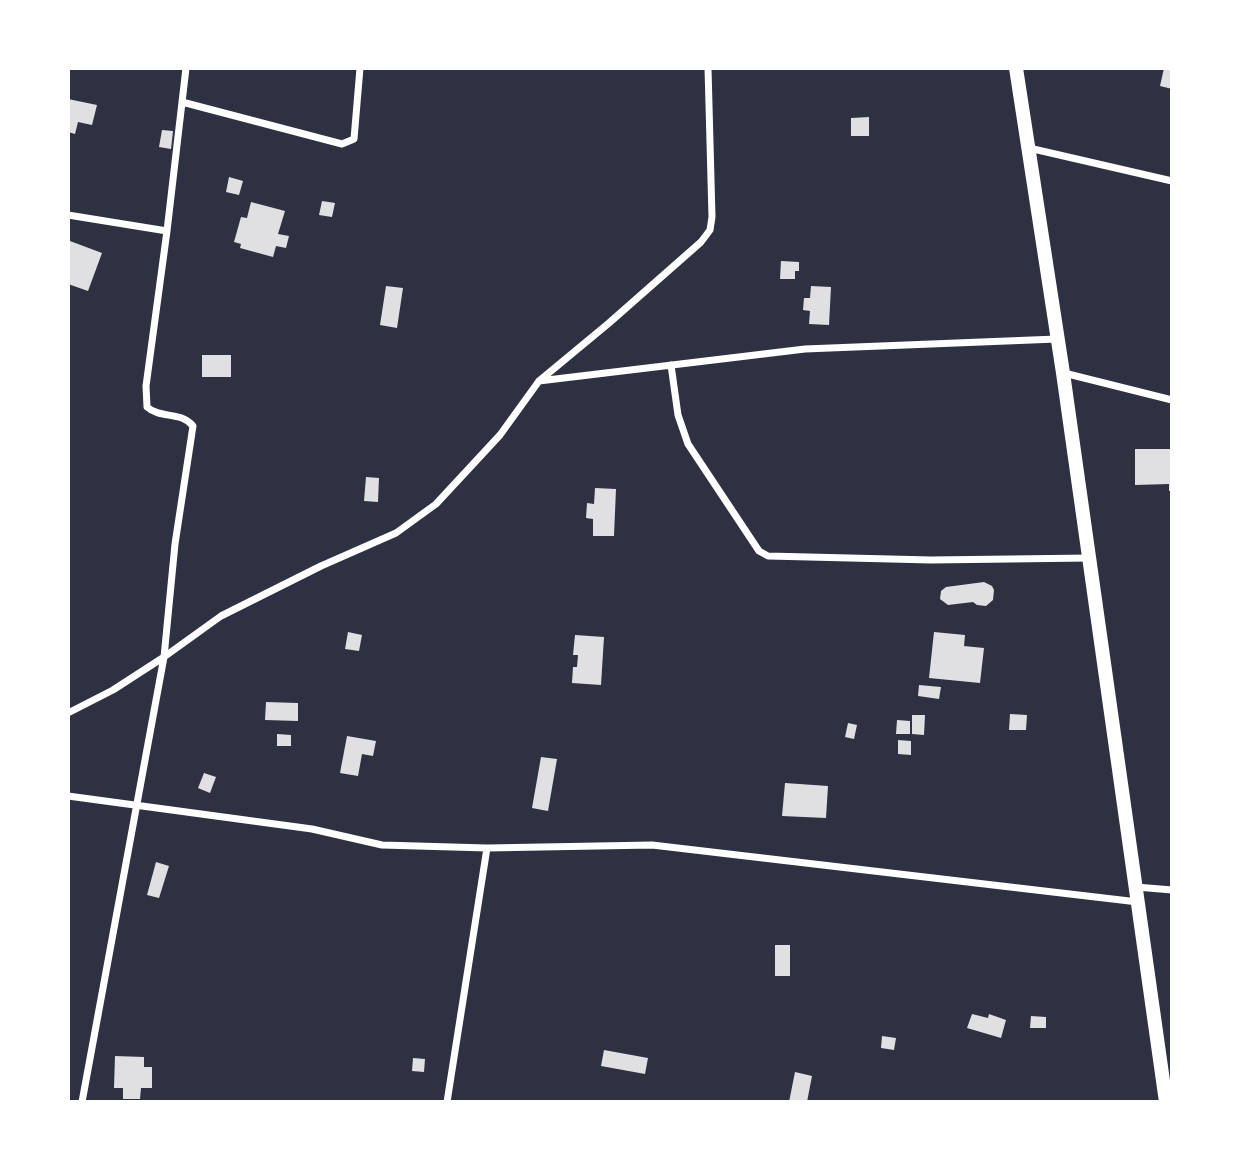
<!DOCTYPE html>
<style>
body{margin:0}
#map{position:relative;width:1240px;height:1170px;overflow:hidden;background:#2d3142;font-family:"Golos Text",sans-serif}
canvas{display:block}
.frame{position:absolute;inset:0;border:70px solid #fff;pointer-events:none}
</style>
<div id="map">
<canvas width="1240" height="1170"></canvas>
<div class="frame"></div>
</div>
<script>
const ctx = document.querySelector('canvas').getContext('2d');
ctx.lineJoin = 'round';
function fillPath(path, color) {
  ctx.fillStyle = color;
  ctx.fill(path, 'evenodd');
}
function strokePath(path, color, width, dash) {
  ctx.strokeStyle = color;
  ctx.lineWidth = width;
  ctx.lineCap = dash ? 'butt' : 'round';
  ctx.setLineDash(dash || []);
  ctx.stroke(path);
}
const building = new Path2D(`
 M 1164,68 L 1172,68 L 1172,89 L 1160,86 Z
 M 68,99 L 97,105 L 92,125 L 78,122 L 75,134 L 68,132 Z
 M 869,117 L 869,136 L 851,136 L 851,118 Z
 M 162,130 L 173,131 L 171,149 L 159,147 Z
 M 229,177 L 243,181 L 239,195 L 226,192 Z
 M 322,201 L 335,203 L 332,217 L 319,215 Z
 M 251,202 L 285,211 L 278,234 L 289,236 L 286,248 L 276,246 L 273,257 L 240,248 L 241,244 L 234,242 L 241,217 L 247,218 Z
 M 70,241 L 102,253 L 88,291 L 68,284 Z
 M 781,261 L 799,262 L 799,271 L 795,271 L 795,279 L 780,279 Z
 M 386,286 L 403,288 L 397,328 L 380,325 Z
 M 811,286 L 831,287 L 829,325 L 809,324 L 810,311 L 803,310 L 804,298 L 810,298 Z
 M 202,355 L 231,355 L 231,377 L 202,377 Z
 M 1135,449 L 1172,449 L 1172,491 L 1169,491 L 1169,484 L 1135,485 Z
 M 366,477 L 379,478 L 378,502 L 364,501 Z
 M 595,488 L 616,489 L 614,536 L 593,536 L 593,519 L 586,518 L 587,503 L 594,504 Z
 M 984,582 L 992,586 L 994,590 L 993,600 L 986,606 L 977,605 L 973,602 L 948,605 L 940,599 L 941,591 L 946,587 Z
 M 348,632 L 362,635 L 359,651 L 345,649 Z
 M 934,632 L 965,635 L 964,646 L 984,648 L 980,683 L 929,678 Z
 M 575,635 L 604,637 L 601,685 L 572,683 L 573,667 L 577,667 L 578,655 L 573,655 Z
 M 919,685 L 941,687 L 939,699 L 918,696 Z
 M 266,702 L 298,703 L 298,721 L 265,720 Z
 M 1010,714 L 1027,715 L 1026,730 L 1009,730 Z
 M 912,715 L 925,715 L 924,735 L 912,734 Z
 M 897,720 L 910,721 L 910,734 L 896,734 Z
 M 848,723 L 857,725 L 854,739 L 845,737 Z
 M 277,734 L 291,735 L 291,746 L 277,746 Z
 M 347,736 L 376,741 L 373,756 L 362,754 L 358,776 L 340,773 Z
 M 898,740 L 911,741 L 911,755 L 898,754 Z
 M 541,757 L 557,759 L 548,811 L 532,808 Z
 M 204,773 L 216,777 L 210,793 L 198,788 Z
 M 785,783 L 828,786 L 826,818 L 782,816 Z
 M 156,862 L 169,866 L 159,898 L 147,895 Z
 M 775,945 L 790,945 L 790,976 L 775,976 Z
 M 972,1014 L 988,1018 L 989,1014 L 1006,1020 L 1001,1038 L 967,1028 Z
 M 1031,1016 L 1046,1017 L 1046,1028 L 1030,1028 Z
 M 882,1036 L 896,1038 L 894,1050 L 881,1048 Z
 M 604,1050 L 648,1058 L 645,1074 L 601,1066 Z
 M 115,1056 L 144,1057 L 144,1067 L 152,1067 L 152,1088 L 141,1088 L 140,1099 L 123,1099 L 123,1088 L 114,1088 Z
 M 413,1058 L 425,1059 L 424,1072 L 412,1071 Z
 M 795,1072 L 812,1076 L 807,1102 L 789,1102 Z`);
const minor = new Path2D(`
 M 182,102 L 342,144 L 354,139 L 360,68
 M 1029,148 L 1172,181
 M 68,215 L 167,231
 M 671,365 L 678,415 L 688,444 L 759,551 L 768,556 L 931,560 L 1090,558
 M 1064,373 L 1172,400
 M 539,381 L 805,349 L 1057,339
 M 68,713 L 113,690 L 164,657 L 221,616 L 321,566 L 396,533 L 436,504 L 500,435 L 539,381 L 609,323 L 701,242 L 710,230 L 712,217 L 708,68
 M 68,796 L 312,829 L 382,845 L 487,848 L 652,845 L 1138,902
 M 1136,887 L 1172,890
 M 82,1102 L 164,657 L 175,544 L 193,426 C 181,411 160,419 147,407 L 146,386 L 167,231 L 186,68
 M 447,1102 L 487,848`);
const secondary = new Path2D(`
 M 1016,68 L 1063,373 L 1166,1102`);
fillPath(building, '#e0e0e3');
strokePath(minor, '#fff', 7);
strokePath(secondary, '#fff', 14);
</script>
